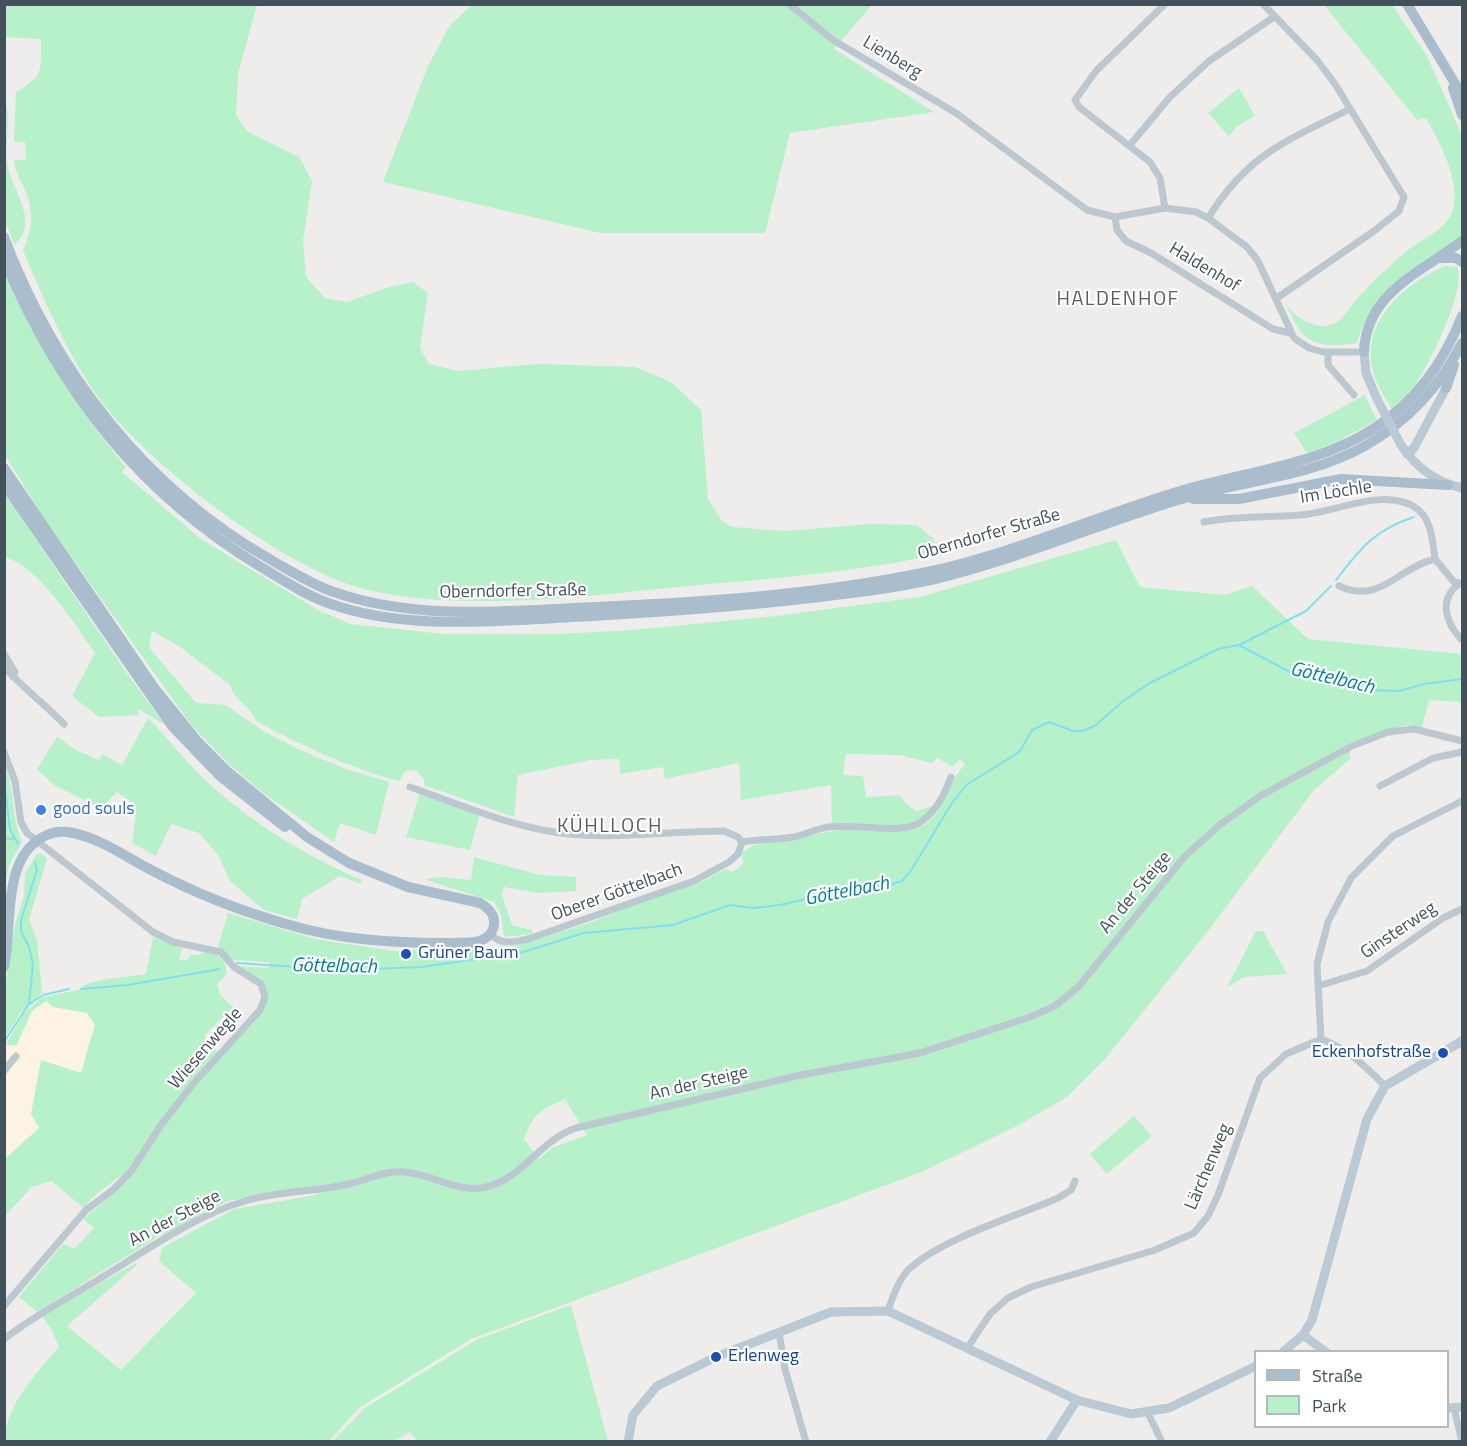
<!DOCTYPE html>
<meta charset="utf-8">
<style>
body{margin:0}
#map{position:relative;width:1467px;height:1446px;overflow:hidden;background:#efecec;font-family:"Titillium Web",sans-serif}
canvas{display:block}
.frame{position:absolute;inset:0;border:6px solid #43515a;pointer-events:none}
.legend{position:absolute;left:1254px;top:1350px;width:195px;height:78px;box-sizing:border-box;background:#fff;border:2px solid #b4b9bd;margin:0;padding:8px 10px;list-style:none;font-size:18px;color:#43515a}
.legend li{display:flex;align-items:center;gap:12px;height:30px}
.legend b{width:30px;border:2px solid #b4b9bd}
</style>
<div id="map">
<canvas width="1467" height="1446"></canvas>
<div class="frame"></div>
<ul class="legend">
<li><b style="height:8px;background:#a9bdcd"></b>Straße</li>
<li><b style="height:16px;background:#b6f1ca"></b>Park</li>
</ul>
</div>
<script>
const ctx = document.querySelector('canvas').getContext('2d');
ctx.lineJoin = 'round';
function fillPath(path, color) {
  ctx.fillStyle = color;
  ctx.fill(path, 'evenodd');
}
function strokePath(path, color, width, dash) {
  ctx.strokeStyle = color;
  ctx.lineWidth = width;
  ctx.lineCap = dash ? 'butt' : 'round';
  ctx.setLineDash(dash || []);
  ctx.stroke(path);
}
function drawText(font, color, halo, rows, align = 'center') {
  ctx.font = font + ' "Titillium Web",sans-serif';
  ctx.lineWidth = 4.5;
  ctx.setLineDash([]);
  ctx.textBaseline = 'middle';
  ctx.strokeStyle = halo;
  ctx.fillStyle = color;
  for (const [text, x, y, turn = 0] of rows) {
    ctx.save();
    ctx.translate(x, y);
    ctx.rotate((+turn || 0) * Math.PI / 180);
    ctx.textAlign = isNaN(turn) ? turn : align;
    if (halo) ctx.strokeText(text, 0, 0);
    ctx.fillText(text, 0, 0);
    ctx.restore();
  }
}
const commercial = new Path2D(`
 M 46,1000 L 53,1007 L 87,1013 L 93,1019 L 95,1030 L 91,1035 L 81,1073 L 39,1128 L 5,1159 L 5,1047 L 16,1045 L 32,1011 Z`);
const green = new Path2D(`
 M 4,5 L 257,5 L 238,74 L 236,116 L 248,132 L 299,157 L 312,181 L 303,240 L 306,277 L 325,298 L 347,302 L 389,287 L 413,282 L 428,293 L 420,348 L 429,364 L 458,371 L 537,364 L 635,367 L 671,382 L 701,410 L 708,499 L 721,520 L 732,527 L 785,531 L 871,524 L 916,525 L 933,538 L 939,554 C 853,573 765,579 677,587 C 582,597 456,612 364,589 C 284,569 139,459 93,390 C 64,346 43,299 23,250 C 31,233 34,215 27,195 C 23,183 15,174 14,160 L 26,160 L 25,142 L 14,142 L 16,92 C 46,75 40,70 41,39 L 5,37 Z
 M 472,5 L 872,5 L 834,49 L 934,112 L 790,133 L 765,233 L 600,233 L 383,182 L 428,66 L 450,25 Z
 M 1324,5 L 1392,5 L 1427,56 L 1462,136 L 1462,235 C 1415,272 1377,279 1357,343 C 1315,349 1303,344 1286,304 C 1296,319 1320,333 1337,322 C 1344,317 1350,307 1355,301 C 1371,283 1389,266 1408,250 C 1421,239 1446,230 1452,212 C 1463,185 1439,141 1426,118 L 1417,120 Z
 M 1239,88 L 1255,116 L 1237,126 L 1229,136 L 1208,113 Z
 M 5,102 C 11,111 5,147 7,162 C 10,187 42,225 14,244 L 5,220 Z
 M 1445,266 L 1457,267 C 1467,286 1431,362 1417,382 C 1411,392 1400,400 1392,409 C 1384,396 1375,383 1372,367 C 1363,319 1406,283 1445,266 Z
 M 4,274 C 37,344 76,408 126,467 L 122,472 L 201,539 L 318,610 L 351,624 L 443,634 L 558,634 L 633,630 L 776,616 L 920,597 L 1116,540 L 1140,587 L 1225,595 L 1252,586 L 1308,639 L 1462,654 L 1462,702 L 1429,700 L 1422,727 L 1405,725 L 1349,743 L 1350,759 L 1314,790 L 1204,936 L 1105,1059 L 1068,1096 L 1021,1124 L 924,1171 L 471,1339 L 359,1408 L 329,1441 L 5,1441 C 5,1405 36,1374 59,1347 L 52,1330 L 42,1316 L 136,1263 L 137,1265 L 67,1326 L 121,1370 L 196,1293 L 159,1261 L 162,1248 L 234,1209 L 316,1195 L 317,1186 L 228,1201 L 154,1239 L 37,1312 L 19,1297 L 63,1244 L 74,1249 L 94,1228 L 83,1219 L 123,1185 L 161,1126 L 263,1009 L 263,982 L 238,966 L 268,968 L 269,962 L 233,960 L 218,946 L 228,913 L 315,939 L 394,951 L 515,946 L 592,922 L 648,898 L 701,882 L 726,869 L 733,872 L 743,864 L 742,853 C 761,837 784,840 807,836 C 824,833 839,829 856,829 C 880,830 907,838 928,822 C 946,809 948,780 965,765 L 960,759 L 952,767 L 938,758 L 931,763 L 900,755 L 846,754 L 843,775 L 863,776 L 866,797 L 900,795 L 905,803 L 917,811 L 935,805 C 911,836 867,826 832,826 L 831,785 L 741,800 L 739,763 L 665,779 L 663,767 L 620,774 L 619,759 L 591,760 L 518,775 L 514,817 L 424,785 L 424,779 L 416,770 L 405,771 L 399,781 C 349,768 301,745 256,721 C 250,705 234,701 230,685 L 179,646 L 152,631 L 149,647 L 196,703 L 225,705 L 265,732 L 300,750 L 346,769 L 389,782 L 376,835 L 340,823 L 334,842 L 263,793 L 231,766 L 192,726 L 45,520 L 5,455 ZM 565,1099 L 587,1135 L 552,1148 L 539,1159 L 524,1139 C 533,1113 541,1110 565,1099 Z
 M 1365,395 L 1377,420 L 1334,443 L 1307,453 L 1294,433 Z
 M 4,493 L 126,672 L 165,725 L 137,708 L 139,715 L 99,717 L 72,696 L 95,653 C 75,624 39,567 5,557 Z
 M 148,718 C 168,738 184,760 204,779 C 250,822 305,856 362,880 L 361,884 L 340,876 L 302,899 L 297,919 L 264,910 L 229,880 L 219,856 L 199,833 L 171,824 L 156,856 L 132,843 L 137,806 L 117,792 L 101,808 L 54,785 L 37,769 L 57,737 L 76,750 L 99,760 L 103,754 L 122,765 Z
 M 5,765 C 15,790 11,816 22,842 L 9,865 L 5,885 Z
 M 420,793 L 480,813 L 470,850 L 406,837 Z
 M 41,853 L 47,859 L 29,920 L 37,940 L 42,993 L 21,1012 L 5,1037 L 5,988 L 15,924 L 24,896 L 25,874 L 36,855 Z
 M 474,857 L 540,875 L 576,877 L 576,891 L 539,893 L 504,887 L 502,895 L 512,925 L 532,930 L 532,934 L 504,937 L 501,914 L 494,902 L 424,879 L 442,877 L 471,880 Z
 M 1256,931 L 1263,931 L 1287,974 L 1244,977 L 1227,987 Z
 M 153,937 L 182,949 L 179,959 L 187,961 L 190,955 L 199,955 L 206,951 C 220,954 228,960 226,976 L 217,983 L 220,995 L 233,1007 L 204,1036 L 219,1054 L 133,1164 C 118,1181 95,1191 84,1208 L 51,1181 L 32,1187 L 5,1216 L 5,1159 L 39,1128 L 31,1114 L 41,1060 L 81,1073 L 95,1025 L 87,1013 L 53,1007 L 46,1001 L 32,1011 L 16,1046 L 6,1044 L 25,1012 L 43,997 L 79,990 L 86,984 L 108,979 L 146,974 Z
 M 1134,1116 L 1152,1136 L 1107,1174 L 1090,1154 Z
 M 571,1305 L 608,1441 L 418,1442 L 410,1432 L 394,1441 L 333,1441 L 365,1408 L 478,1339 Z`);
const stream = new Path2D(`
 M 1336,580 C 1361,548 1374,530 1414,517
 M 1239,645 L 1306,611 L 1331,586
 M 4,780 L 10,829 L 18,844
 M 4,838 L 14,839
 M 237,963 L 344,970 L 422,967 L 523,952 L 584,933 L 673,925 L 730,905 L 753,908 L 780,905 L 846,890 L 865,892 L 902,881 L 910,872 L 952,803 L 966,785 L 1013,756 L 1020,751 L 1032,730 L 1049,722 L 1073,731 L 1083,731 L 1096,725 L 1123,701 L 1150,683 L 1218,649 L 1239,645 L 1292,673 L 1332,685 L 1364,690 L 1399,691 L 1424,684 L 1462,679
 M 81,989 L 128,985 L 220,969
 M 30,1004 L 43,995 L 69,989
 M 4,1042 L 29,1004 L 33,964 L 29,947 L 21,931 L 21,920 L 37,870 L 35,862`);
const street = new Path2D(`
 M 789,4 L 833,40 L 956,113 L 1087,210 L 1115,217 L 1165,208 L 1196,212 L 1208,218 L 1247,247 L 1258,261 L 1294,338 L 1309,348 L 1323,352 L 1364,352
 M 1165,4 L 1096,71 L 1075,100 L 1079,107 L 1150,162 L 1160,178 L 1165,208
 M 1263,4 L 1317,60 L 1335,84 L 1404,197 L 1399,211 L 1374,231 L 1277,298
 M 1130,145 L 1170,97 L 1209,61 L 1274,17
 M 1115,217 L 1117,230 L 1126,241 L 1151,253 L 1273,329 L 1290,333
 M 1208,218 C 1249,153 1285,142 1350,109
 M 1328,353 L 1328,365 L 1354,395
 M 1204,522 C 1239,515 1265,518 1300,515 C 1335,513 1379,488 1413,506 C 1432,517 1432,539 1435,559
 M 1459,584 C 1438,599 1446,623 1461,639
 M 1339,586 C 1380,605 1397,568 1435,559 L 1454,582 L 1462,584
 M 4,654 L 15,672 L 13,677
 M 4,667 C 23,688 45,704 64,724
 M 4,752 L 15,781 L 21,822 L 27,833 L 153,932 L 173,942 L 221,952 L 234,967 L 261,984 L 265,997 L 260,1010 L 193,1084 L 161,1125 L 132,1170 L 114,1189 L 86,1210 L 4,1306
 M 1380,786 L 1433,758 L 1462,752
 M 410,787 C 462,805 513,828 568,834 C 620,839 672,831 724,831 L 738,837 L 742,842 L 738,854 L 729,862 L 694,881 L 528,939 C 513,942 502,946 490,934
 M 742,842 C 759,839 776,840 793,837 C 805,835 817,828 829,827 C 890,822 924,851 951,777
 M 1318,986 L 1367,971 L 1443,918 L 1462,909
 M 1321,1039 L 1317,964 L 1328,922 L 1351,878 L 1393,836 L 1462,801
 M 4,1071 L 16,1056
 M 888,1311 C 892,1298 898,1281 908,1270 C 942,1238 1015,1217 1058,1198 L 1071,1190 L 1075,1181
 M 779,1332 L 785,1369 L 806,1442
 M 4,1339 C 35,1315 68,1298 101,1278 C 145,1251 196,1215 245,1201 C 277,1191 312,1192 344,1185 C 361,1182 376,1174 393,1172 C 426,1169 457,1195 486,1187 C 523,1178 540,1140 576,1128 L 801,1075 L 920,1053 L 1030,1017 L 1055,1006 L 1079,986 L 1185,856 L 1221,824 L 1260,796 L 1352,746 L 1388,732 L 1414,729 L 1462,741
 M 968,1347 L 990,1314 L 1008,1298 L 1031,1287 L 1155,1250 L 1194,1233 L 1208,1216 L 1218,1195 L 1260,1078 L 1286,1054 L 1321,1039 C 1348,1049 1365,1066 1385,1086
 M 1454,1408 L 1462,1442
 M 1148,1413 L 1162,1442`);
const secondary = new Path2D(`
 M 1364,352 L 1366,373 L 1377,399
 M 1401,445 C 1417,468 1435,482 1462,488
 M 1407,454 L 1414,448 L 1446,388
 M 1303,1335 L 1326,1352
 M 1283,1352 L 1303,1335 L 1312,1320 L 1367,1119 L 1385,1086 L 1462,1041
 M 1448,1408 L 1462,1407
 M 628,1442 L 633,1415 L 657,1386 L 716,1357 L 831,1312 L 888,1311 L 1077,1400 L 1131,1414 L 1169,1408 L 1256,1366
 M 1050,1442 L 1077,1400`);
const primary = new Path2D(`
 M 1407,4 L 1462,95
 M 1453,88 L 1462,115
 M 4,237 C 55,372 146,490 273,561 C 292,572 313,585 334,592 C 411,619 493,612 573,608 C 692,603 814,596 932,571 C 1016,552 1095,517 1177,492 C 1241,472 1316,466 1373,429 C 1415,402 1444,362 1462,316
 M 1440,258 L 1456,258 L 1462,262
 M 4,260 C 60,392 139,493 261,567 C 283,580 305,595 328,603 C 400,629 481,622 556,618 C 632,614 708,609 784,601 C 835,595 886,590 935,579 C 1018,559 1096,525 1178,500 C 1239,481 1308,478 1365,446 C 1407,422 1440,386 1462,343
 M 1364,352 C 1366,292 1422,272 1462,241
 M 1446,388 L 1454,365
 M 4,468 L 155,689 L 197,741 L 227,771 L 307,837 L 349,863 L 408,887 L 480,903 C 487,907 493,912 494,920 C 495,928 491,935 484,939 C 475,945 459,942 448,943 C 394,943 339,940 286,924 C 241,911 197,894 155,872 C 129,859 102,839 73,833 C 64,831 55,831 47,835 C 0,855 13,928 4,967
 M 4,484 L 172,726 L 220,776 L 285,827
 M 1193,499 L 1239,499 L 1341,479 L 1448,485`);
const secondaryBridge = new Path2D(`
 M 1377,399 L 1401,445`);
const markers = [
 [41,810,6,"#3f7fe0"],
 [406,954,6,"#1a4fb4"],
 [1443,1053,6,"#1a4fb4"],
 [716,1357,6,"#1a4fb4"]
];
const streetNames = [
 ["Lienberg",892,58,31],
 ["Haldenhof",1204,268,31],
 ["Im Löchle",1336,493,-9],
 ["Oberndorfer Straße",989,535,-16],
 ["Oberndorfer Straße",513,592,-1],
 ["Oberer Göttelbach",617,893,-20],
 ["An der Steige",1136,893,-50],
 ["Ginsterweg",1399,931,-34],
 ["Wiesenwegle",206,1049,-49],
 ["An der Steige",699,1084,-13],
 ["Lärchenweg",1209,1167,-67],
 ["An der Steige",175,1219,-28]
];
const shopNames = [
 ["good souls",53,810]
];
const transitNames = [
 ["Grüner Baum",418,954],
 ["Eckenhofstraße",1431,1053,"right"],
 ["Erlenweg",728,1357]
];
const neighbourhoodNames = [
 ["HALDENHOF",1118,300],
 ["KÜHLLOCH",610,827]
];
const waterNames = [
 ["Göttelbach",1332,679,13],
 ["Göttelbach",847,892,-11],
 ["Göttelbach",334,967,1]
];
fillPath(commercial, '#fcf3e2');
fillPath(green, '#b6f1ca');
strokePath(stream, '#80dff0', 2);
strokePath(street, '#bbc8d0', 7);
strokePath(secondary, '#bbc9d4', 9);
strokePath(primary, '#a9bdcd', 10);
strokePath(secondaryBridge, '#bbc9d4', 9);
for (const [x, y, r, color] of markers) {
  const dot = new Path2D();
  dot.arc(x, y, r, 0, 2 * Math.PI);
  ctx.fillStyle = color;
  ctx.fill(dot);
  strokePath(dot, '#fff', 2);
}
drawText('18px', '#43515a', '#fff', streetNames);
drawText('18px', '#366cbe', '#fff', shopNames, 'left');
drawText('18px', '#164399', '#fff', transitNames, 'left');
ctx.letterSpacing = '1.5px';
drawText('20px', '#585d61', '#fff', neighbourhoodNames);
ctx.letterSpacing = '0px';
drawText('italic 20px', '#067f95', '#fff', waterNames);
</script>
